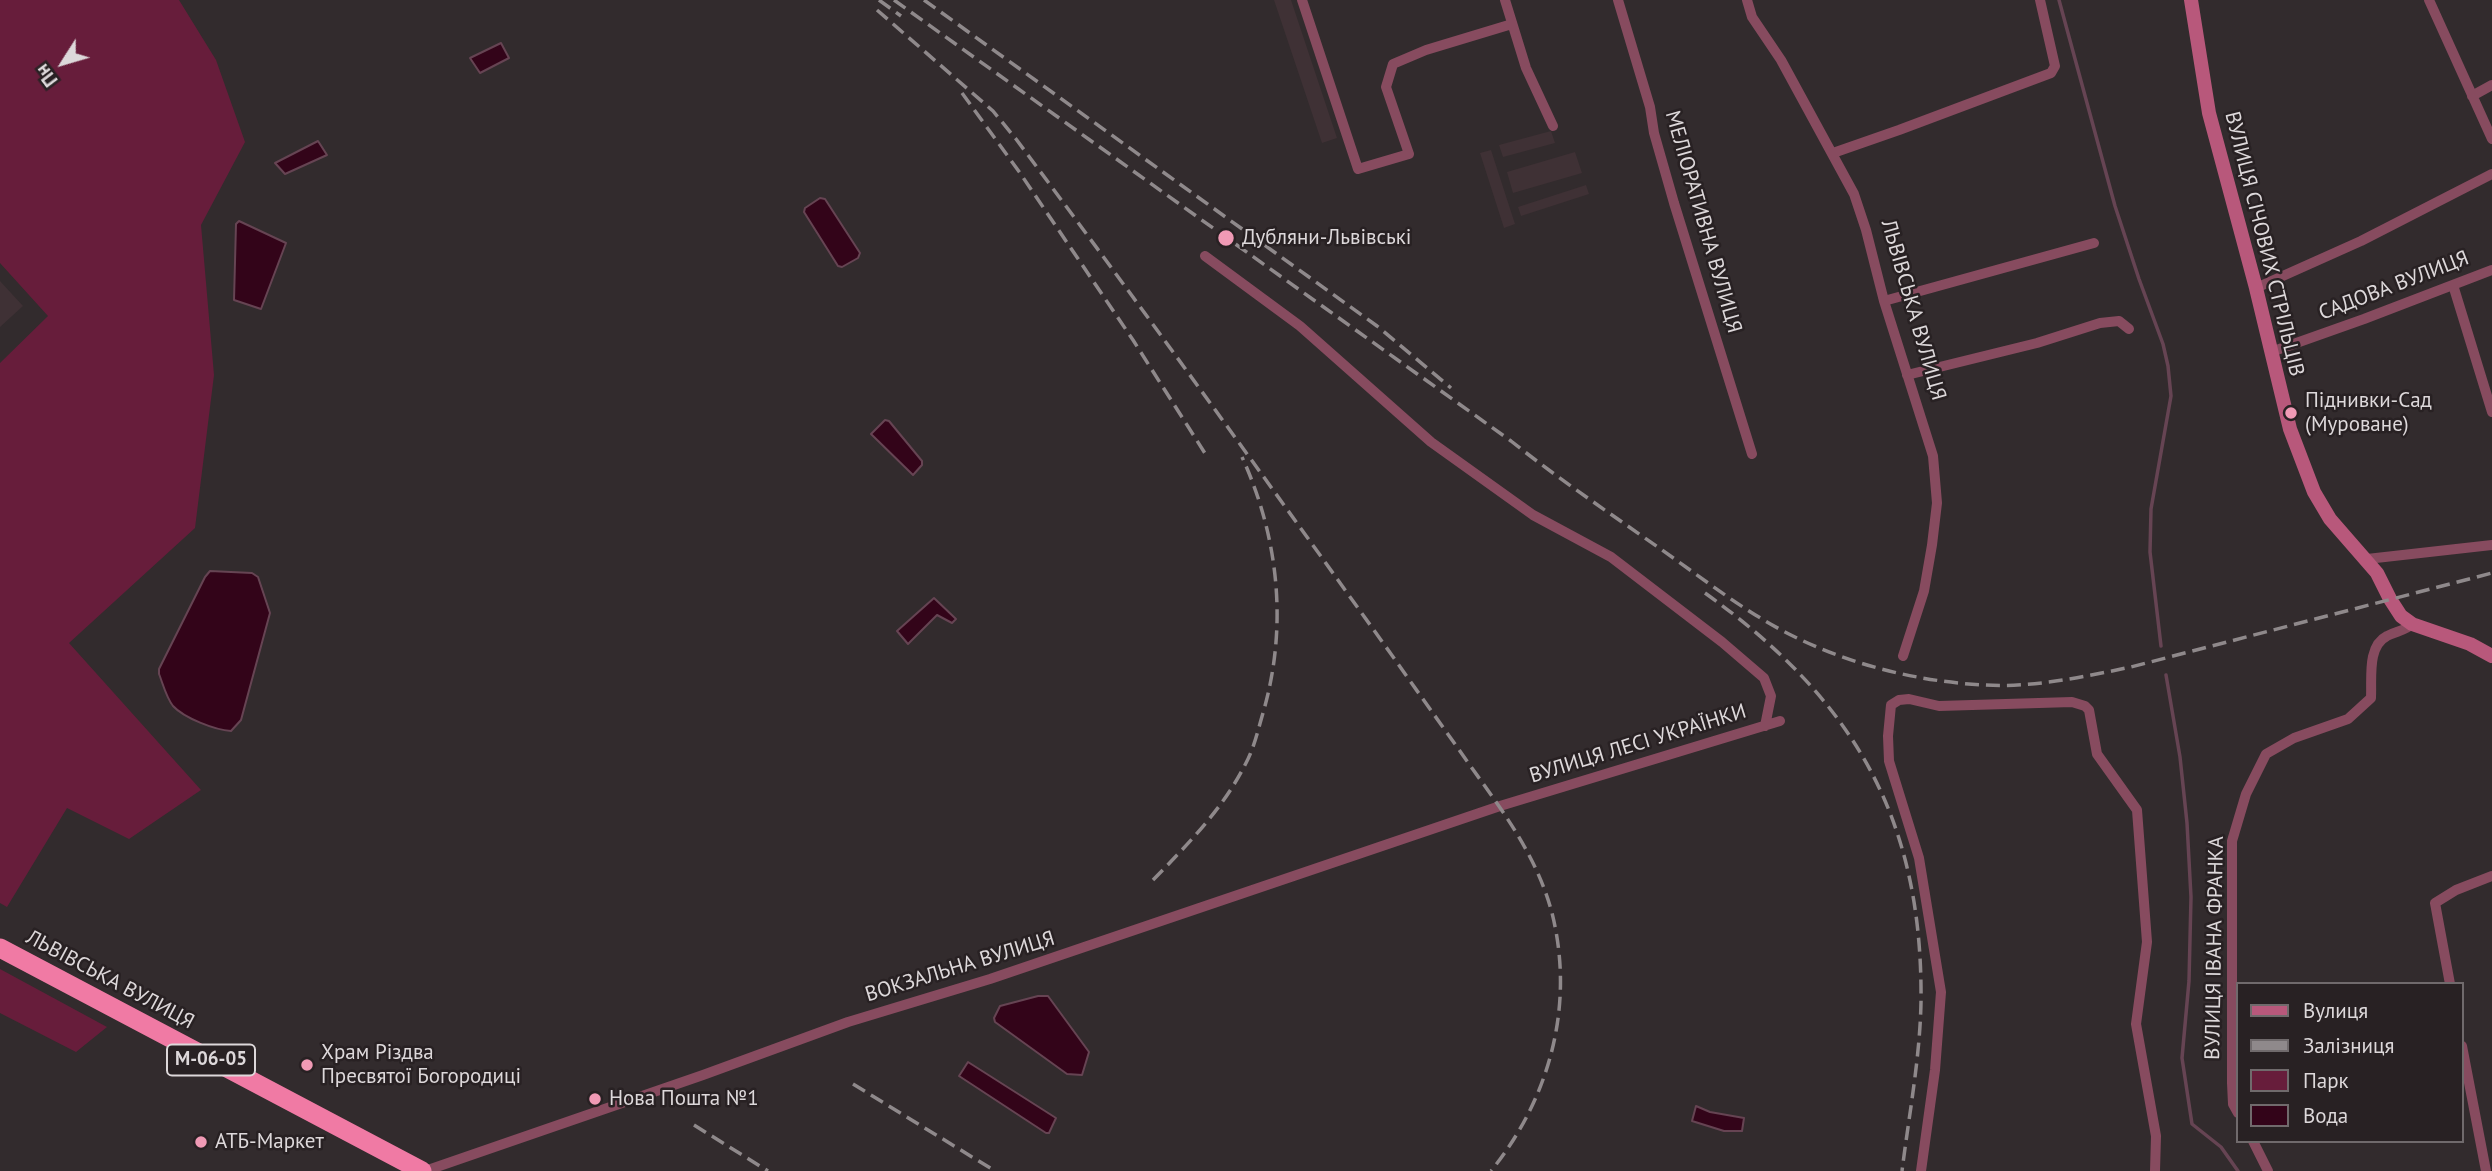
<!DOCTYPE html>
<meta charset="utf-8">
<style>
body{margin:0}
#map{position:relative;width:2492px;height:1171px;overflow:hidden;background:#322b2d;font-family:"PT Sans",sans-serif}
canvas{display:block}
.legend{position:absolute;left:2236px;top:982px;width:228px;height:161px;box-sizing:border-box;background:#282123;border:2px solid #706a6c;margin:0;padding:9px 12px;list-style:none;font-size:21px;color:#ddd8da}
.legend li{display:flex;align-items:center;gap:14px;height:35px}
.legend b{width:35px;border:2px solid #706a6c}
.north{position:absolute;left:28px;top:28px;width:70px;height:70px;-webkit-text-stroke:5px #282123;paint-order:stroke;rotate:233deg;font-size:19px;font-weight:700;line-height:28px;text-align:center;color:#ddd8da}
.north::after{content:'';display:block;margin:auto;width:24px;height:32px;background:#ddd8da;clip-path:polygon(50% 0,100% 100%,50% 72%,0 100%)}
</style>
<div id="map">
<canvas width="2492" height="1171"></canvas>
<ul class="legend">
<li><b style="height:9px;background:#b8587b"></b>Вулиця</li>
<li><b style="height:9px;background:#8f898b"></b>Залізниця</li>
<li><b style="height:19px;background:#671d3b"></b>Парк</li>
<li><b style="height:19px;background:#330419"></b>Вода</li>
</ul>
<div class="north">Пн</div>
</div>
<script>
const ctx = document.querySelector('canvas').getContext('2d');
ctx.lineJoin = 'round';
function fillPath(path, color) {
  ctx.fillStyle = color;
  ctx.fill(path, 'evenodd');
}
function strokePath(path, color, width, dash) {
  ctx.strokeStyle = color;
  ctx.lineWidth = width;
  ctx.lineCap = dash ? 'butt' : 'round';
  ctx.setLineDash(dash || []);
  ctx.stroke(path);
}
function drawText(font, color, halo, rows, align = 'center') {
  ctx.font = font + ' "PT Sans",sans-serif';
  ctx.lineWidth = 5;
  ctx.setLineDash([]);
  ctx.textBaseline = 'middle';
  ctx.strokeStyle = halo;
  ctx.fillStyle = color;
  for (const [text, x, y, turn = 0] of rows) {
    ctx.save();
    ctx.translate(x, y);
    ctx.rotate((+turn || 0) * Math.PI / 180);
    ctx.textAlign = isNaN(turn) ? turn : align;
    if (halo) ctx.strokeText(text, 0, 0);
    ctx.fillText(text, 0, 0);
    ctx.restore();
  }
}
const built = new Path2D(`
 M 1274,0 L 1291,0 L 1337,138 L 1322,143 Z
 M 1551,131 L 1555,143 L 1503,157 L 1499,145 Z
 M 1491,150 L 1515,224 L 1504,228 L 1480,153 Z
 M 1575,152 L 1582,173 L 1513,193 L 1507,172 Z
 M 1586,185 L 1589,194 L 1521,216 L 1518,207 Z
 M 0,281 L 23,306 L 0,327 Z`);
const green = new Path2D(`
 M 0,0 L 179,0 L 216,60 L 245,142 L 201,225 L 214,375 L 195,528 L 69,643 L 201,790 L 129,839 L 67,808 L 7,907 L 0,903 L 0,363 L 48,316 L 0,263 Z
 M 0,969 L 107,1027 L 76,1052 L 0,1013 Z`);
const water = new Path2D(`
 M 501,43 L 509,58 L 480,73 L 470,58 Z
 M 318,141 L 327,155 L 285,174 L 275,163 Z
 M 820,198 L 825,199 L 860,253 L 858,258 L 842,267 L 838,266 L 804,212 L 805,208 Z
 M 239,221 L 286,243 L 261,309 L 234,300 L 236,224 Z
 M 885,420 L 889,421 L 922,461 L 922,465 L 913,475 L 871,434 Z
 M 210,571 L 252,573 L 258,577 L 270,613 L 241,720 L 231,731 C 215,730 184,718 173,706 C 166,697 163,684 159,674 L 159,669 L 205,577 Z
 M 934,598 L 956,619 L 952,623 L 937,615 L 908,644 L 897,631 Z
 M 1038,996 L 1048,996 L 1089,1052 L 1082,1075 L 1067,1074 L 995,1022 L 994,1018 L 1000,1006 Z
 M 968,1062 L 1056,1118 L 1049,1133 L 1046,1133 L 959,1076 Z
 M 1696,1106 L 1710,1112 L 1744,1118 L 1742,1131 L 1724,1131 L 1692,1121 Z`);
const stream = new Path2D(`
 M 2059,0 L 2115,206 L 2139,279 L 2163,344 L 2168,366 L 2171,396 L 2151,509 L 2150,552 L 2161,646
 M 2166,675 L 2180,757 L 2187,823 L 2191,897 L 2189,981 L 2182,1058 L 2192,1124 L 2221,1147 L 2238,1171`);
const street = new Path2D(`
 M 1302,0 L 1358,169 L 1409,154 L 1386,87 L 1393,64 L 1426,50 L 1512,24
 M 1505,0 L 1526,68 L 1553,126
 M 1618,0 L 1650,107 L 1654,133 L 1674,203 L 1752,454
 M 1747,0 L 1752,17 L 1781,60 L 1854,194 L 1866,230 L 1884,301 L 1933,456 L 1937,503 L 1932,545 L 1924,591 L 1903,656
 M 2429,0 L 2492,139
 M 2472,96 L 2492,85
 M 1833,153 L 1899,130 L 2051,73 L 2055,66 L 2040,0
 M 1205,256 L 1300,326 L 1431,442 L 1533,515 L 1611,557 L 1722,642 L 1764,678 L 1771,696 L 1765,726
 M 2453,285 L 2492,412
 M 2256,288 L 2361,241 L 2492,174
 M 1884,301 L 2094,243
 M 2271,352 L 2364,319 L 2492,270
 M 1907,375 L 2037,343 L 2100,323 L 2119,321 L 2129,329
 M 2367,559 L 2492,545
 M 2450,984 L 2435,903 L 2456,890 L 2492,876
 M 2462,1046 L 2486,1171
 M 2238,1113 L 2233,1104 L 2232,1083 L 2232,841 L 2246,794 L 2266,754 L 2294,738 L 2348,719 L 2371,698 C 2372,678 2367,646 2387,636 C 2396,631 2405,631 2412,624
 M 2253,1141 L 2268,1171
 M 425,1171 L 703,1075 L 848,1022 L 990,979 L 1500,806 L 1780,721
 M 1921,1171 L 1935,1070 L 1941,992 L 1919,858 L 1889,761 L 1888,736 L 1891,705 L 1899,700 L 1909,699 L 1939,706 L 2072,702 L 2085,706 L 2089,710 L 2097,754 L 2137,810 L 2147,942 L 2136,1024 L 2156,1136 L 2155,1171`);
const secondary = new Path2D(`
 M 2191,0 L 2209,113 L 2256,288 L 2290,429 L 2314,492 L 2330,519 L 2377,573 L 2390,599 L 2401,616 L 2412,624 L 2470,644 L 2492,656`);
const highway = new Path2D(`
 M 0,948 L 422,1171`);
const rail = new Path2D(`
 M 879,0 L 901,16
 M 894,0 L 1511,441 C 1560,480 1611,514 1662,550 C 1695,573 1727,598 1762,619 C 1828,659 1907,681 1984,685 C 2032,688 2083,677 2131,667 L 2492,573
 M 924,0 L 1377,326 L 1451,388
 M 877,10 L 993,111 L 1016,139 C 1143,309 1267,481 1391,654 C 1417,691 1443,727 1469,764 C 1502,810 1537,856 1552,913 C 1575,1005 1550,1098 1491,1171
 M 962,93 L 1020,173 L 1133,340 L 1208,458
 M 1705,593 C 1853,699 1923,818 1921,1002 C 1920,1058 1909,1115 1902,1171
 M 1153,880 C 1188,844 1223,809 1246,763 C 1254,748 1258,730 1263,713 C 1288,627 1279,538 1242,457
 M 853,1084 L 995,1171
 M 694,1125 L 768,1171`);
const markers = [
 [1226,238,9,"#f09ab5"],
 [2291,413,7,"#f09ab5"],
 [307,1065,7,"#f09ab5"],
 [595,1099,7,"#f09ab5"],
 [201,1142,7,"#f09ab5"]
];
const shields = [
 [211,1060,88]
];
const shieldNames = [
 ["М-06-05",211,1060]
];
const streetNames = [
 ["МЕЛІОРАТИВНА ВУЛИЦЯ",1703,222,74],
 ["ВУЛИЦЯ СІЧОВИХ СТРІЛЬЦІВ",2264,244,76],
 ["САДОВА ВУЛИЦЯ",2394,286,-21],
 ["ЛЬВІВСЬКА ВУЛИЦЯ",1913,310,74],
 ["ВУЛИЦЯ ЛЕСІ УКРАЇНКИ",1638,744,-17],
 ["ВУЛИЦЯ ІВАНА ФРАНКА",2215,948,-89],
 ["ВОКЗАЛЬНА ВУЛИЦЯ",960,967,-17],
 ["ЛЬВІВСЬКА ВУЛИЦЯ",110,980,28]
];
const poiNames = [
 ["Дубляни-Львівські",1242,238],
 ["Піднивки-Сад",2305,401],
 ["(Муроване)",2305,425],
 ["Храм Різдва",321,1053],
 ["Пресвятої Богородиці",321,1077],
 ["Нова Пошта №1",609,1099],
 ["АТБ-Маркет",215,1142]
];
fillPath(built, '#3f3135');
fillPath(green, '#671d3b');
fillPath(water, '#330419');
strokePath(water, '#664453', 2);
strokePath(stream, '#664453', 3.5);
strokePath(street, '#874b5f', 10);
strokePath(secondary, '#b8587b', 14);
strokePath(highway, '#f07aa4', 19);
strokePath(rail, '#8f898b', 3.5, [14, 7]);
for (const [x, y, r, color] of markers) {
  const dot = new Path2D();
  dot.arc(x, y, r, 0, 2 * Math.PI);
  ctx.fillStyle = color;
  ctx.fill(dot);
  strokePath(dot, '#282123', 2.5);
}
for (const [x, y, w] of shields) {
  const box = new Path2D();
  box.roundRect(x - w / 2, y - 15.5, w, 31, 5);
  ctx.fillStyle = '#282123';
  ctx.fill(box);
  strokePath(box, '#ddd8da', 2);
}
drawText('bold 19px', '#ddd8da', null, shieldNames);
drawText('21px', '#ddd8da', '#282123', streetNames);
drawText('21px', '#ddd8da', '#282123', poiNames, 'left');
</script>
